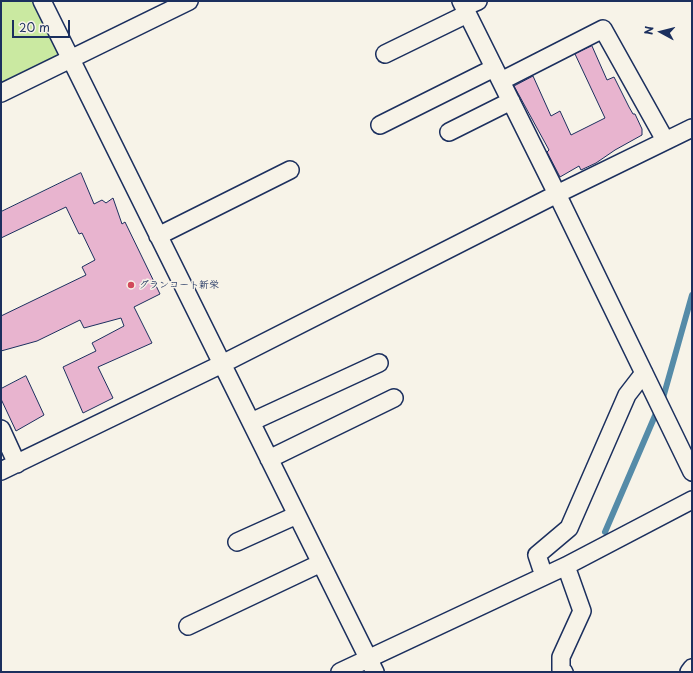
<!DOCTYPE html>
<meta charset="utf-8">
<style>
body{margin:0}
#map{position:relative;width:693px;height:673px;overflow:hidden;background:#f7f3e8;font-family:"Playpen Sans",sans-serif}
canvas{display:block}
.frame{position:absolute;inset:0;border:2px solid #1b2f5e;pointer-events:none}
.north{position:absolute;left:641px;top:12px;width:40px;height:40px;-webkit-text-stroke:3px #f7f3e8;paint-order:stroke;rotate:277deg;font-size:11px;font-weight:700;line-height:16px;text-align:center;color:#1b2f5e}
.north::after{content:'';display:block;margin:auto;width:14px;height:18px;background:#1b2f5e;clip-path:polygon(50% 0,100% 100%,50% 72%,0 100%)}
.scale{position:absolute;left:12px;top:20px;width:58px;height:18px;box-sizing:border-box;border:2px solid #1b2f5e;border-top:0;padding-left:5px;font-size:12px;line-height:14px;white-space:nowrap;color:#1b2f5e;-webkit-text-stroke:3px #f7f3e8;paint-order:stroke}
</style>
<div id="map">
<canvas width="693" height="673"></canvas>
<div class="frame"></div>
<div class="north">N</div>
<div class="scale">20 m</div>
</div>
<script>
const ctx = document.querySelector('canvas').getContext('2d');
ctx.lineJoin = 'round';
function fillPath(path, color) {
  ctx.fillStyle = color;
  ctx.fill(path, 'evenodd');
}
function strokePath(path, color, width, dash) {
  ctx.strokeStyle = color;
  ctx.lineWidth = width;
  ctx.lineCap = dash ? 'butt' : 'round';
  ctx.setLineDash(dash || []);
  ctx.stroke(path);
}
function drawText(font, color, halo, rows, align = 'center') {
  ctx.font = font + ' "Playpen Sans","Klee One",sans-serif';
  ctx.lineWidth = 3;
  ctx.setLineDash([]);
  ctx.textBaseline = 'middle';
  ctx.strokeStyle = halo;
  ctx.fillStyle = color;
  for (const [text, x, y, turn = 0] of rows) {
    ctx.save();
    ctx.translate(x, y);
    ctx.rotate((+turn || 0) * Math.PI / 180);
    ctx.textAlign = isNaN(turn) ? turn : align;
    if (halo) ctx.strokeText(text, 0, 0);
    ctx.fillText(text, 0, 0);
    ctx.restore();
  }
}
const green = new Path2D(`
 M 1,1 L 36,1 L 60,49 L 58,57 L 1,85 Z`);
const stream = new Path2D(`
 M 663,398 L 692,295
 M 605,532 L 657,411`);
const building = new Path2D(`
 M 592,46 L 607,80 L 614,77 L 629,107 L 633,114 L 635,114 L 642,129 L 642,135 L 615,150 L 596,163 L 581,170 L 579,166 L 560,177 L 547,152 L 549,150 L 514,86 L 533,76 L 551,116 L 560,111 L 571,135 L 605,118 L 575,54 Z
 M 81,173 L 94,204 L 102,200 L 106,203 L 113,198 L 122,224 L 125,222 L 160,294 L 134,307 L 152,343 L 98,367 L 113,398 L 83,413 L 63,367 L 96,351 L 92,343 L 124,326 L 121,318 L 84,328 L 80,320 L 37,341 L 1,351 L 1,316 L 86,275 L 82,267 L 95,260 L 82,233 L 79,234 L 66,207 L 1,238 L 1,212 Z
 M 26,376 L 44,415 L 16,431 L 1,399 L 1,389 Z`);
const street = new Path2D(`
 M 42,1 L 375,672
 M 461,1 L 557,194 L 692,472
 M 464,7 L 478,1
 M 385,54 L 467,14
 M 501,81 L 603,29 L 665,140
 M 1,93 L 189,1
 M 380,125 L 494,68
 M 449,132 L 511,101
 M 158,236 L 290,170
 M 251,422 L 379,363
 M 1,429 L 17,464
 M 269,459 L 394,398
 M 1,471 L 222,364 L 557,194 L 692,128
 M 237,542 L 297,515
 M 544,576 L 537,555 L 569,528 L 627,395 L 644,373
 M 188,626 L 321,563
 M 340,672 L 566,566 L 692,500
 M 564,672 L 561,670 L 561,657 L 582,611 L 566,566
 M 689,672 L 692,668`);
const markers = [
 [131,285,4,"#d1495b"]
];
const poiNames = [
 ["グランコート新栄",139,285]
];
fillPath(green, '#cae9a1');
strokePath(stream, '#558ba8', 6);
fillPath(building, '#e8b4cf');
strokePath(building, '#1b2f5e', 1);
strokePath(street, '#1b2f5e', 20);
strokePath(street, '#f7f3e8', 17);
for (const [x, y, r, color] of markers) {
  const dot = new Path2D();
  dot.arc(x, y, r, 0, 2 * Math.PI);
  ctx.fillStyle = color;
  ctx.fill(dot);
  strokePath(dot, '#f7f3e8', 1.5);
}
drawText('bold 10px', '#1b2f5e', '#f7f3e8', poiNames, 'left');
</script>
